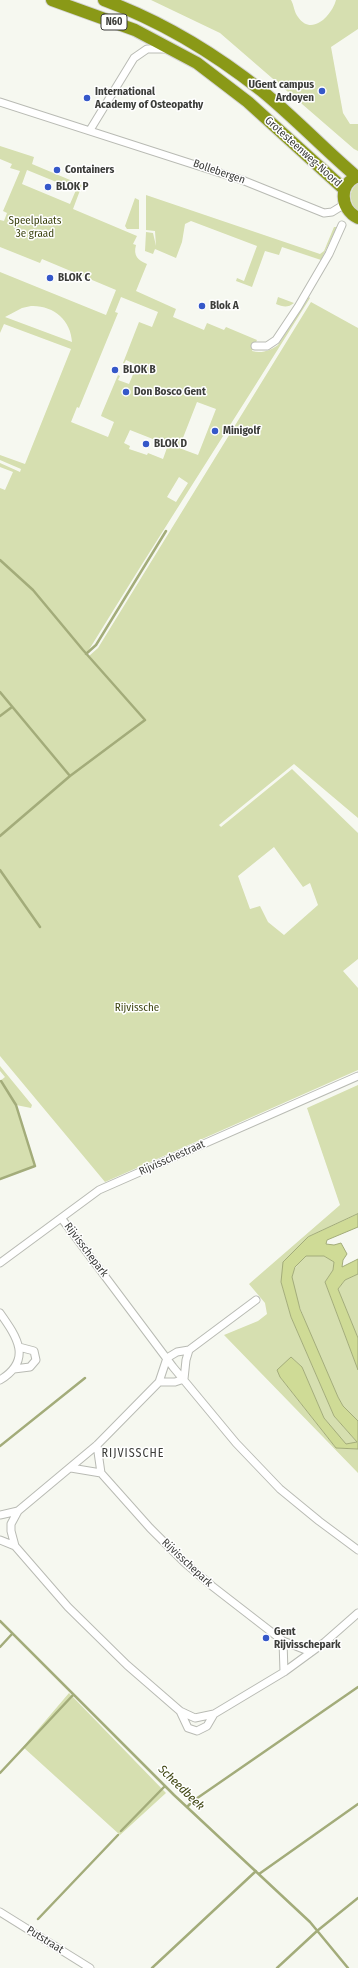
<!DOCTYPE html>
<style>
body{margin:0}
canvas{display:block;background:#f6f8f0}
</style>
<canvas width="358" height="1968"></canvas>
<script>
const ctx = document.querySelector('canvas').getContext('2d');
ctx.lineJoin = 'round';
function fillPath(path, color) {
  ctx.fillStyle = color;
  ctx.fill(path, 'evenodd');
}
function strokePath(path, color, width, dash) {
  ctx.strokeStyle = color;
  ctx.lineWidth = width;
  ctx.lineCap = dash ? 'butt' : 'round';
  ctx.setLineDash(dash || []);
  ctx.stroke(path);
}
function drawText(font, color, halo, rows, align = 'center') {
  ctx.font = font + ' "Fira Sans Condensed",sans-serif';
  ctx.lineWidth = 3;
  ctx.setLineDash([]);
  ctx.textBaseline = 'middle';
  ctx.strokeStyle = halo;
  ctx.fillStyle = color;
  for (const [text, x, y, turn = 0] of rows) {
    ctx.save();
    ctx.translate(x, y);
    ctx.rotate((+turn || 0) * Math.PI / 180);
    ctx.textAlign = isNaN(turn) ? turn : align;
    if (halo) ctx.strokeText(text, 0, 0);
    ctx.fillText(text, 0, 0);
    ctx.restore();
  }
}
const green = new Path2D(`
 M 151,0 L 291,0 C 294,5 294,12 298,17 C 312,37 332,15 336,0 L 358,0 L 358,29 L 331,47 L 343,113 L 350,124 L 358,124 L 358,151 L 354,149 L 220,33 Z
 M 0,146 L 34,157 L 32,164 L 82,185 L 73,209 L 137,236 L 133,244 L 136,245 C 133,256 138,260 147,264 L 136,291 L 176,309 L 173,317 L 204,330 L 207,323 L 224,330 L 226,327 L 257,340 L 252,351 C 262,354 271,350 278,345 L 309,297 L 310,298 C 236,417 160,534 87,653 L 89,656 L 98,648 L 311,302 L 358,328 L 358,818 L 294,764 L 219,825 L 221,827 L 292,769 L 358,833 L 358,959 L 343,971 L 358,988 L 358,1070 L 105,1182 L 0,1056 L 0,488 L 5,490 L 13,472 L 0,467 L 0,463 L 20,472 L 21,469 L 0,460 L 0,455 L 25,464 L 71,349 L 4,324 L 0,333 L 0,272 L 106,315 L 116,290 L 42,259 L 40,263 L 0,247 L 0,220 L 4,221 L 7,213 L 3,211 L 20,171 L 10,168 L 12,164 L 0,159 ZM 27,170 L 76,190 L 70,204 L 22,184 ZM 121,297 L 158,312 L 152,327 L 139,322 L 123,363 L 124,364 L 126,360 L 137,365 L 129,384 L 118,380 L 120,376 L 118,375 L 102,413 L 101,416 L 114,422 L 108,437 L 71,422 L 77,407 L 79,408 L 118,313 L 115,312 ZM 31,306 C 53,305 71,320 72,342 L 5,317 L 22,308 ZM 197,402 L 216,409 L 198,455 L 179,448 ZM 130,430 L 168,445 L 163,459 L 148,453 L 147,455 L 129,449 L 130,446 L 124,443 ZM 179,477 L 188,483 L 176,502 L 167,497 ZM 274,847 L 303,887 L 310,883 L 318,905 L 284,935 L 268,922 L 260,906 L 250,909 L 238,876 Z
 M 358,183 L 358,212 C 350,203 347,191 358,183 Z
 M 146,195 L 320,254 L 324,251 L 334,227 L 337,227 L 321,260 L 282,247 L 279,255 L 265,251 L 252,287 L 236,281 L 237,278 L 244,281 L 257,246 L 191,221 L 185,224 L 182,242 L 176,258 L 155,249 L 153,254 L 145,251 L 146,232 L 153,233 L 156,246 L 155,231 L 146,230 Z
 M 135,198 L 139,200 L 139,229 L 127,229 L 125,226 Z
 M 278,297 L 294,303 C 288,308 283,307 276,304 Z
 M 0,1066 L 32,1105 L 31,1108 L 16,1105 L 35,1166 L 0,1179 L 0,1081 L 5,1077 L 0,1071 Z
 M 358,1085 L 358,1214 L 308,1237 L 281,1282 L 291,1317 L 334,1416 L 357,1442 L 346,1445 L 324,1418 L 302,1367 L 291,1357 L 280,1377 L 336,1448 L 358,1449 L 358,1473 L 224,1335 L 258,1321 L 267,1314 L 265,1303 L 249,1284 L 340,1205 L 307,1108 Z
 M 306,1256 L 324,1256 L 334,1262 L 333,1270 L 325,1282 L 358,1370 L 358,1421 L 343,1406 L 338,1397 C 330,1377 289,1291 292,1276 C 294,1267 300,1262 306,1256 Z
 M 358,1274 L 358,1338 L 338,1289 L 345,1280 Z
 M 69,1693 L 166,1793 L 120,1835 L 23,1747 Z`);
const water = new Path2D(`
 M 358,1214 L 358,1227 L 327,1240 L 326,1244 L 334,1245 L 341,1243 L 347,1254 L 343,1260 L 342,1267 L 358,1259 L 358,1274 L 345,1280 L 338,1289 L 358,1338 L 358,1370 L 325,1282 L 333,1270 L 334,1262 L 324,1256 L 306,1256 L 295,1267 L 292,1277 L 300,1309 L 338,1397 L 343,1406 L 358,1421 L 358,1449 L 336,1448 L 280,1377 L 277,1370 L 291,1357 L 302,1367 L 324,1418 L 346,1444 L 357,1442 L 334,1416 L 291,1317 L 281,1282 L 283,1262 L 308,1237 Z`);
const stream = new Path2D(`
 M 0,560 L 33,590 L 83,650 L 145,720 L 70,776 L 0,836
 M 86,654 L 96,645 L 166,531
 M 0,692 L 70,776
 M 0,716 L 12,707
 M 0,870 L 40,927
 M 0,1179 L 35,1166 L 16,1105 L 1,1081
 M 0,1446 L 85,1378
 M 0,1621 L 174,1795 L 310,1922 L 348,1968
 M 0,1647 L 12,1634
 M 0,1773 L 73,1695
 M 187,1807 L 193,1801 L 358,1687
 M 121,1831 L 165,1786
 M 259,1874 L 358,1804
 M 38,1919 L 118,1835
 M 152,1968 L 256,1871
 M 277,1968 L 317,1931 L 358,1898`);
const street = new Path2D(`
 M 0,102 L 242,180 L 324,213 L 332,212 L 345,204
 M 90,130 L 134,58 L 147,49 L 166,49
 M 255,346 L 267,346 L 276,340 L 298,307 L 329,254 L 342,225
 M 62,1219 L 173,1367 L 236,1443 L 280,1489 L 319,1521 L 358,1550
 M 0,1263 L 99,1190 L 358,1076
 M 256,1300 L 189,1350 L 177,1352 L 167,1358 L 159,1382 L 97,1445 L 18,1511 L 11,1524 L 11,1531 L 15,1546 L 68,1607 L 127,1665 L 180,1711 L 195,1718 L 214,1714 L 284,1672 L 325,1642 L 358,1613
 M 0,1313 C 17,1337 33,1360 0,1380
 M 14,1369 L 30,1367 L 36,1360 L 34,1351 L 19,1347
 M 159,1382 L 175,1382 L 184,1379 L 186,1360 L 189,1350
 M 97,1445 L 101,1473 L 150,1528 L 184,1562 L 212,1586 L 283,1641 L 311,1652
 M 71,1468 L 101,1473
 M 0,1515 L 18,1511
 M 0,1540 L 15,1546
 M 283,1641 L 284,1672
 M 180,1711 L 188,1728 L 197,1731 L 207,1726 L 214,1714
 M 0,1912 L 90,1968`);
const highway = new Path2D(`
 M 52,0 L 135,30 L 197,63 L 248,102 L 344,189
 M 104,0 C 161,21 214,53 262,91 C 295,118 324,149 357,177
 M 358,176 C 338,184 340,209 358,218`);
const markers = [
 [322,91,4,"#3558c9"],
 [87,98,4,"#3558c9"],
 [57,170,4,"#3558c9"],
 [48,187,4,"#3558c9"],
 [50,278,4,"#3558c9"],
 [202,306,4,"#3558c9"],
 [115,370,4,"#3558c9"],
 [126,392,4,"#3558c9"],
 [215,431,4,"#3558c9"],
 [146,444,4,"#3558c9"],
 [266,1638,4,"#3558c9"]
];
const shields = [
 [114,22,26]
];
const shieldNames = [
 ["N60",114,22]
];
const poiNames = [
 ["UGent campus",314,85,"right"],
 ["Ardoyen",314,98,"right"],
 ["International",95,92],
 ["Academy of Osteopathy",95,105],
 ["Containers",65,170],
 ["BLOK P",56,187],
 ["BLOK C",58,278],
 ["Blok A",210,306],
 ["BLOK B",123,370],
 ["Don Bosco Gent",134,392],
 ["Minigolf",223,431],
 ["BLOK D",154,444],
 ["Gent",274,1632],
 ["Rijvisschepark",274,1645]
];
const streetNames = [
 ["Grotesteenweg-Noord",303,152,42],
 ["Bollebergen",219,172,19],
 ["Rijvisschestraat",172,1158,-24],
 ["Rijvisschepark",86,1250,53],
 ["Rijvisschepark",187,1563,43],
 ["Putstraat",45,1940,32]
];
const parkNames = [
 ["Speelplaats",35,221],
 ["3e graad",35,234],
 ["Rijvissche",137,1008]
];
const neighbourhoodNames = [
 ["RIJVISSCHE",133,1454]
];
const waterNames = [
 ["Scheedbeek",181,1788,44]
];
fillPath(green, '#d6dfb0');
fillPath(water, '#cfdb96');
strokePath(water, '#a3ac7a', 1);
strokePath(stream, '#a3ac7a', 2.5);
strokePath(street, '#b9bbb4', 9);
strokePath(highway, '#d4d4d4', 14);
strokePath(street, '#fff', 7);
strokePath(highway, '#8a9917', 12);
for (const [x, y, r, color] of markers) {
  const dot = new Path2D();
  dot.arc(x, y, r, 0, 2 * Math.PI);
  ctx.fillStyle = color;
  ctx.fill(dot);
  strokePath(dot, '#fff', 1.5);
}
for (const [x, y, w] of shields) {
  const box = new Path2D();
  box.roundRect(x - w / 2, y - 8, w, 16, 3);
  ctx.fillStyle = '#fff';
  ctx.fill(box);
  strokePath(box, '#3c3d3a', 1);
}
drawText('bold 10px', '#3c3d3a', null, shieldNames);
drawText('bold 11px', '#3c3d3a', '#fff', poiNames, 'left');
drawText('11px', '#3c3d3a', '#fff', streetNames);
drawText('11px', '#3d4410', '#fff', parkNames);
ctx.letterSpacing = '1px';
drawText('12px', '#3c3d3a', '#fff', neighbourhoodNames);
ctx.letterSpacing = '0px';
drawText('italic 12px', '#3b420d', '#fff', waterNames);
</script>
